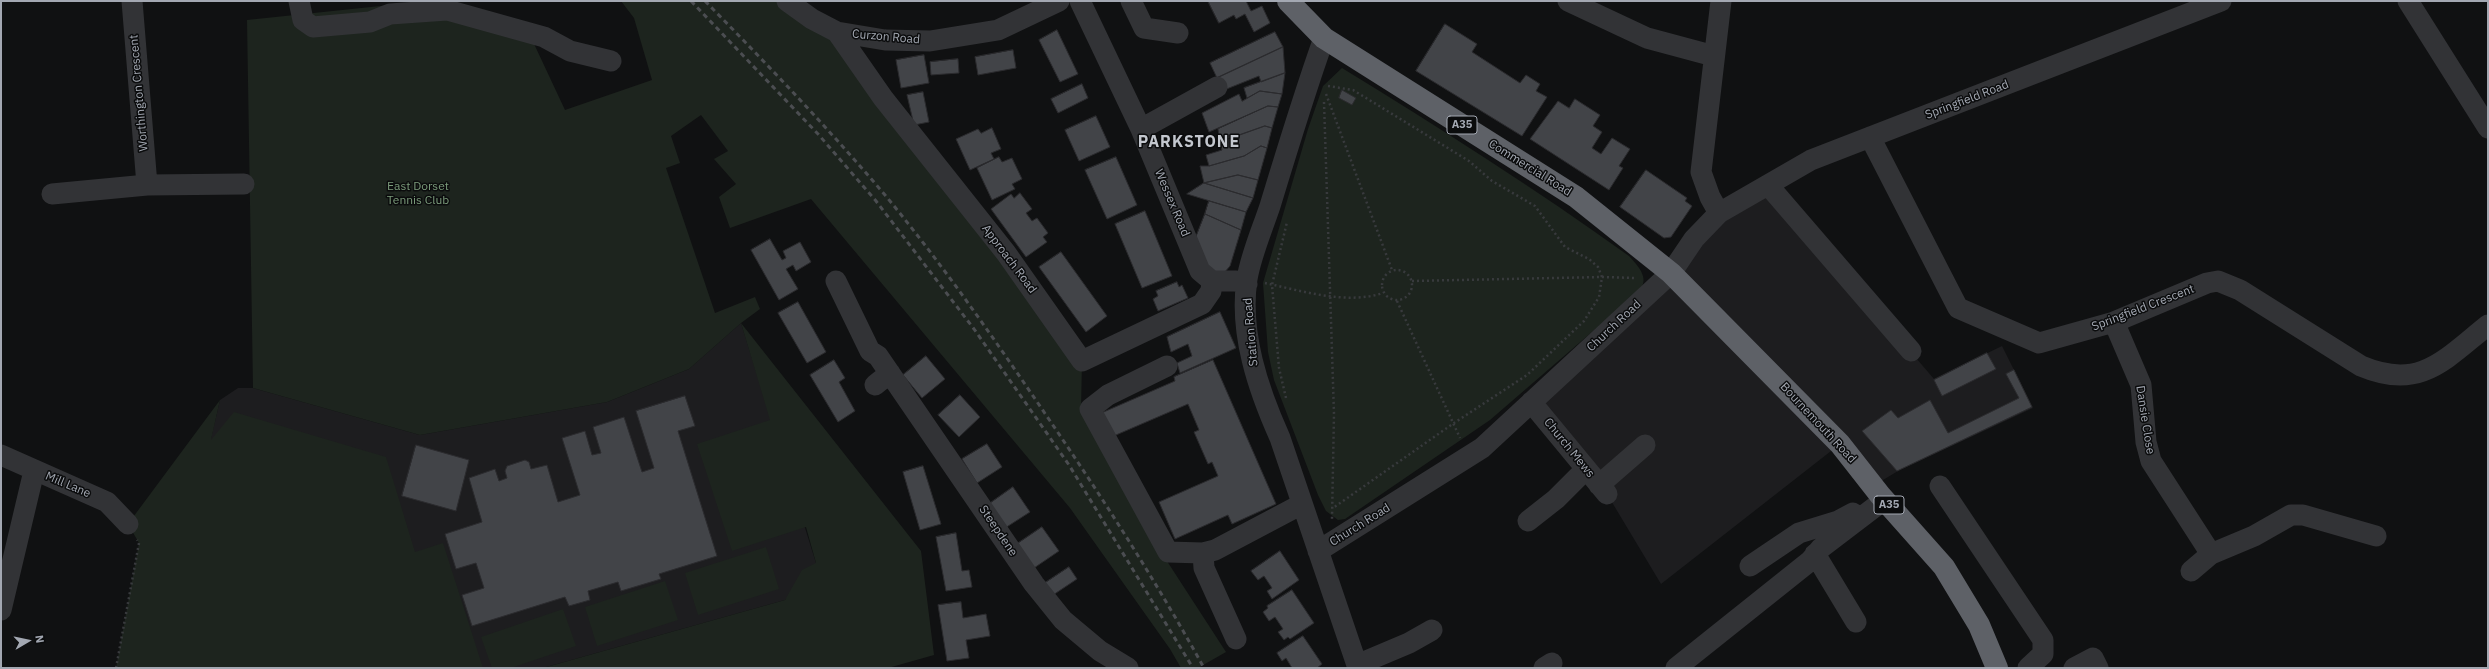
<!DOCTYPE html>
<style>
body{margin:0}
#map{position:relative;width:2489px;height:669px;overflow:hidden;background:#101112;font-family:"IBM Plex Sans",sans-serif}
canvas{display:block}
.frame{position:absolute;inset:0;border:2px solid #a3a8b2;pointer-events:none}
.north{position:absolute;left:8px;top:621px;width:40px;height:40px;-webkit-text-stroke:3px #0b0c0d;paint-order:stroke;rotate:81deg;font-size:11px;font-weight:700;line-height:16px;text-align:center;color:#a3a8b2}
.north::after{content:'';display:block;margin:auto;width:14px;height:18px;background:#a3a8b2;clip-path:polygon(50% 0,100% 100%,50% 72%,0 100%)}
</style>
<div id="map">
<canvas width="2489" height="669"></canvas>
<div class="frame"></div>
<div class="north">N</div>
</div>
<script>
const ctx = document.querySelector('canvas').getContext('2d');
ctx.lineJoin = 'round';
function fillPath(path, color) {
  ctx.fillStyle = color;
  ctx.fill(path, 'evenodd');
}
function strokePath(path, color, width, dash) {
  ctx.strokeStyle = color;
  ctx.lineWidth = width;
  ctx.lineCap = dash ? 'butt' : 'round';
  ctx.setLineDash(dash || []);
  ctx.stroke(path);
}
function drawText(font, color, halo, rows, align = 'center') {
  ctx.font = font + ' "IBM Plex Sans",sans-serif';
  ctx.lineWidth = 3;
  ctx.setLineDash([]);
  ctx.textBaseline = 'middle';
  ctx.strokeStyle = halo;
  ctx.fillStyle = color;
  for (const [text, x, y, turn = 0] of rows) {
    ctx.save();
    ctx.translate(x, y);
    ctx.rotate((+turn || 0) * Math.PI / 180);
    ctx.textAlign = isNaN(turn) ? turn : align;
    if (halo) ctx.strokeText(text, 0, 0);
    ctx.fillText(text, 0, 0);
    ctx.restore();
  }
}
const built = new Path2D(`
 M 1768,185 L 1934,379 L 2002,346 L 2033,408 L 1898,471 L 1873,486 L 1840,444 L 1661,584 L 1607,494 L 1531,402 L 1694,239 Z
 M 741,323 L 816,563 L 835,567 L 785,600 L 543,668 L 157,668 L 220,400 L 238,388 L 253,388 L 420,435 L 607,402 L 689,369 Z`);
const green = new Path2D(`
 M 428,1 L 528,31 L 565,110 L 652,80 L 634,18 L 621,1 L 787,1 L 837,32 L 1082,361 L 1081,410 L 1152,538 L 1226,652 L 1198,668 L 1181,668 L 1170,649 L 1070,508 L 811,199 L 730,228 L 719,197 L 736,184 L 714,159 L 728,151 L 701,115 L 671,136 L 680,163 L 666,168 L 715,313 L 755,297 L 760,309 L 741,323 L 921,551 L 934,655 L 888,668 L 543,668 L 785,600 L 802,570 L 816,563 L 806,527 L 732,551 L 697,444 L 770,420 L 741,323 L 689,369 L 607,402 L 420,435 L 253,388 L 247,20 Z
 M 1342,68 C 1440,128 1536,189 1629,256 C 1640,268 1651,280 1637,293 L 1490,420 L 1345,519 L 1338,520 L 1326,511 L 1318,495 L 1274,380 L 1268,352 L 1263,283 L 1308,129 L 1323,86 Z
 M 220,400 L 211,440 L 234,412 L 386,457 L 415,552 L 443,543 L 483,668 L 116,668 L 139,543 L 128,524 Z
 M 766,547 L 779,589 L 698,615 L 685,573 Z
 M 665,581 L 678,620 L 597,646 L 585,607 Z
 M 563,609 L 576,646 L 511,668 L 492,668 L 481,637 Z`);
const building = new Path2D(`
 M 1208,1 L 1246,1 L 1251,11 L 1262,6 L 1270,23 L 1254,32 L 1245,14 L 1236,19 L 1234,15 L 1219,23 Z
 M 1445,24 L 1477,44 L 1472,52 L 1520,83 L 1526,75 L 1540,84 L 1536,91 L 1547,97 L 1522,136 L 1416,71 Z
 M 1057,30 L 1078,74 L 1060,82 L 1039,40 Z
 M 1275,32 L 1283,47 L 1217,78 L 1210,63 Z
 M 1283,47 L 1285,73 L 1261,82 L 1259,76 L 1224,90 L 1217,78 Z
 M 1013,50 L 1016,68 L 978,75 L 975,57 Z
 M 924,55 L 929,83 L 901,88 L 896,60 Z
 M 958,59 L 959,73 L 931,75 L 930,62 Z
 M 1285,73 L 1282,94 L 1260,91 L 1247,98 L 1244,88 Z
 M 1082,84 L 1088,98 L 1058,113 L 1051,99 Z
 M 1342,90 L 1356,98 L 1352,105 L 1339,98 Z
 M 1260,91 L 1282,94 L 1278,107 L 1268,106 L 1209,132 L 1202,113 L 1239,94 L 1242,101 Z
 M 923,92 L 929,122 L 914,125 L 907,95 Z
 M 1575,99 L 1600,115 L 1593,126 L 1602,132 L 1592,148 L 1601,154 L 1612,138 L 1630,149 L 1619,166 L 1623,168 L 1609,190 L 1530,139 L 1558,101 L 1569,108 Z
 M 1268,106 L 1278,107 L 1272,128 L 1265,126 L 1220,142 L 1218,129 Z
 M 1096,116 L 1110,147 L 1079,161 L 1065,130 Z
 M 1265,126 L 1272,128 L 1267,148 L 1261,146 L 1244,156 L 1209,166 L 1206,155 L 1222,150 L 1220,142 Z
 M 992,128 L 1001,149 L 991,153 L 994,159 L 970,170 L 956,139 L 978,129 L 981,133 Z
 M 1261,146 L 1267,148 L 1258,180 L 1238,175 L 1204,183 L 1200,166 L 1209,166 L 1244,156 Z
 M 999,157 L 1002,162 L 1012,158 L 1022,179 L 1012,184 L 1015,189 L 992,200 L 977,168 Z
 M 1116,157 L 1137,205 L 1107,219 L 1085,170 Z
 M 1646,170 L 1687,198 L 1685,201 L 1692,206 L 1671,237 L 1664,238 L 1620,207 Z
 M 1238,175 L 1258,180 L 1253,198 L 1204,183 Z
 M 1204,183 L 1253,198 L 1246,212 L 1187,194 Z
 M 1020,193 L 1032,209 L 1026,213 L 1032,221 L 1037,218 L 1048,233 L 1043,237 L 1047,242 L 1026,257 L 991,209 L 1011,194 L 1014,198 Z
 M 1209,201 L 1246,212 L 1241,230 L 1205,214 Z
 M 1145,211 L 1172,276 L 1142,288 L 1115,224 Z
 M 1205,214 L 1241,230 L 1230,266 L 1224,273 L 1214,273 L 1208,266 L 1196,237 Z
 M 770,239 L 782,260 L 786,258 L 783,251 L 800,242 L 811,262 L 796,271 L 793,265 L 786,269 L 798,289 L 779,300 L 751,250 Z
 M 1061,252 L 1107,316 L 1086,332 L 1039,267 Z
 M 1177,282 L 1179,287 L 1182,285 L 1188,298 L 1158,311 L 1153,299 L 1158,296 L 1156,291 Z
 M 798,302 L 826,352 L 807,363 L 778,313 Z
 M 1220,312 L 1236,348 L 1180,373 L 1177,363 L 1192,356 L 1188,344 L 1171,352 L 1167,337 Z
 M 1987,353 L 1996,369 L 1942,396 L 1934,380 Z
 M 926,356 L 945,379 L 922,398 L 903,375 Z
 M 834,360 L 845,378 L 839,382 L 855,411 L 838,422 L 810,375 Z
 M 1213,360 L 1276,504 L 1232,524 L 1228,515 L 1175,539 L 1159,502 L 1218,476 L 1212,462 L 1208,464 L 1194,432 L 1199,430 L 1188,404 L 1109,438 L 1099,414 L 1175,381 L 1174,377 Z
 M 2014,370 L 2032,407 L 1897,471 L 1862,431 L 1891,410 L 1898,418 L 1930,400 L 1948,433 L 2019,398 L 2006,374 Z
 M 960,395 L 980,417 L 959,437 L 938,415 Z
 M 685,396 L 695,426 L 678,431 L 717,556 L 659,574 L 661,579 L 621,591 L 618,582 L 588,591 L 590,600 L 569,606 L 565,597 L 472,626 L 462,595 L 484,588 L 476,563 L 456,569 L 445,534 L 482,522 L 469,478 L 495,469 L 499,481 L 507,478 L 505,471 L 507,466 L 525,460 L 529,462 L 531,469 L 547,465 L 558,502 L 580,495 L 562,438 L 585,431 L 592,455 L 601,453 L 593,427 L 624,417 L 642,472 L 654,468 L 636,411 Z
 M 987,444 L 1002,467 L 977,483 L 962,459 Z
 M 416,445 L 469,460 L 456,511 L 402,496 Z
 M 923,466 L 941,524 L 920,530 L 903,472 Z
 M 1013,487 L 1030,512 L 1005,528 L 989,504 Z
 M 1042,527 L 1059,551 L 1034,568 L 1017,544 Z
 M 956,533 L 962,571 L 969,570 L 972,587 L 946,591 L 936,537 Z
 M 1280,551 L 1299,580 L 1272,599 L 1267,591 L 1272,588 L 1264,576 L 1258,580 L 1251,571 Z
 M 1069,567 L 1077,579 L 1053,595 L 1045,583 Z
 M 1292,590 L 1314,623 L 1290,639 L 1288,637 L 1284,640 L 1278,632 L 1283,629 L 1275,617 L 1269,621 L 1263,612 L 1268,608 L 1267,606 Z
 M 961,602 L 963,618 L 986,614 L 990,636 L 966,640 L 969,658 L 947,661 L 938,605 Z
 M 1303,636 L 1322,664 L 1317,668 L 1292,668 L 1286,658 L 1282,661 L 1277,653 Z`);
const path = new Path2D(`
 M 1328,86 L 1353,90 L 1469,161 L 1492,181 L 1535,206 L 1565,247 L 1589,259 L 1598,267 L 1602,277 L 1599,297 L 1584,321 L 1527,375 L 1454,423 L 1333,508
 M 1326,94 L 1392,270
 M 1324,102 L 1334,414 L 1332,519
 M1382 285a15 15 0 1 1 30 0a15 15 0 1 1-30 0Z
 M 1412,281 L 1602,277 L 1635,278
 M 1265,283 C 1302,291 1347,305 1383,293
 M 1397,301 L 1460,438
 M 1286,398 L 1279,368 L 1272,285 L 1287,222
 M 116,668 L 139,543 L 137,540`);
const minor = new Path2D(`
 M 132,1 L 147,185
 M 299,1 L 303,20 L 313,27 L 370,22 L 390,14 L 447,10 L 544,37 L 570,51 L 611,61
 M 787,1 L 812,19 L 837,32 L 885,40 L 930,41 L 998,30 L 1059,1
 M 1080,1 L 1141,129 L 1200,271 L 1212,281 L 1236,281 L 1247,284
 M 1131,1 L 1144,28 L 1178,33
 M 1568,1 L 1647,38 L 1714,56
 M 2408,1 L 2488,128
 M 837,32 L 883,98 L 1006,253 L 1082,361 L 1202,304 L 1211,291 L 1212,281
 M 1324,38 C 1304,94 1287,150 1270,206 C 1262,230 1251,255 1247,279 C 1239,333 1258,389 1280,438 L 1358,668
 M 1141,129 L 1217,87
 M 1870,137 L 1958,308 L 2039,343 L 2114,322 L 2207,283 L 2218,281 L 2240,290 L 2361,366 C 2420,391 2444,360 2488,325
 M 1768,185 L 1911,351
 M 52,194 L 147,185 L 244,184
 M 1719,213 L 1710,197 L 1701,172 L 1721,1
 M 836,281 L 870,351 L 878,356 L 1034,584 L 1063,620 L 1100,651 L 1128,668
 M 2114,322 L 2141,385 L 2146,442 L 2151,461 L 2211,554 L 2254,536 L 2291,515 L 2303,515 L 2376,536
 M 1167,366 L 1108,395 L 1090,409 L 1168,552 L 1203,553 L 1215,550 L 1302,504
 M 875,385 L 890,373
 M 1531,402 L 1607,494
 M 1,455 L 107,502 L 128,524
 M 1599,485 L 1645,445
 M 1940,486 L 2043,640 L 2043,654 L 2028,668
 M 1528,521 L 1556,499 L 1586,469
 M 1318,551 L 1482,448 L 1671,273 L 1694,239 L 1719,213 L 1811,160 L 2221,1
 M 1203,553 L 1204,568 L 1236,639
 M 1815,554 L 1856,622
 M 1750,566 L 1799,533 L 1838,521 L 1853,513
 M 2191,571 L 2211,554
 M 1,610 L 34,471
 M 1357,665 L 1409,643 L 1432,630
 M 1544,668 L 1552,663
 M 1676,668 L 1810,561 L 1821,548 L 1884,500
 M 2074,668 L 2093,658 L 2098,668`);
const highway = new Path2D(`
 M 1288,1 L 1324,38 L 1576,197 L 1671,273 L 1840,444 L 1880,495 L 1944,567 L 1979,625 L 1997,668`);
const rail = new Path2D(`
 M 691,1 L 818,134 L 876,201 L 974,329 L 1069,465 L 1193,668
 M 705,1 C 767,64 828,128 885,195 C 943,265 995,340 1046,415 C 1102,497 1156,581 1204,668`);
const shields = [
 [1462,125,30],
 [1889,505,30]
];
const shieldNames = [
 ["A35",1462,125],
 ["A35",1889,505]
];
const streetNames = [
 ["Curzon Road",886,37,5],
 ["Worthington Crescent",139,93,-95],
 ["Springfield Road",1967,100,-21],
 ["Commercial Road",1530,168,32],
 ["Wessex Road",1172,203,67],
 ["Approach Road",1009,259,53],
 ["Springfield Crescent",2143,308,-21],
 ["Church Road",1614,326,-43],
 ["Station Road",1251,332,-95],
 ["Dansie Close",2145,420,81],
 ["Bournemouth Road",1818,423,47],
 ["Church Mews",1569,448,51],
 ["Mill Lane",68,485,23],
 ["Church Road",1360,525,-32],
 ["Steepdene",998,531,56]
];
const parkNames = [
 ["East Dorset",418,187],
 ["Tennis Club",418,201]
];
const districtNames = [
 ["PARKSTONE",1189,142]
];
fillPath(built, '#1d1d1f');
fillPath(green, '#1d241e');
fillPath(building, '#424448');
strokePath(building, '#2b2b2e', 1);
strokePath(path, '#383a3d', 2.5, [2, 3]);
strokePath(minor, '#323336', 21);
strokePath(highway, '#5e6167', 22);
strokePath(rail, '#4b4d51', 3, [5, 4]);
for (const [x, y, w] of shields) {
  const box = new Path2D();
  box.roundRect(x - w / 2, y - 9, w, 18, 3);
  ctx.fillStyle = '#0b0c0d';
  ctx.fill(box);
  strokePath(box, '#a3a8b2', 1);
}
drawText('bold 11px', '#a3a8b2', null, shieldNames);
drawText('12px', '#a3a8b2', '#0b0c0d', streetNames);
drawText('12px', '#7b9b7b', '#0b0c0d', parkNames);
ctx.letterSpacing = '1px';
drawText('bold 16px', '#c3c7ce', '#0b0c0d', districtNames);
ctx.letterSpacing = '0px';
</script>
